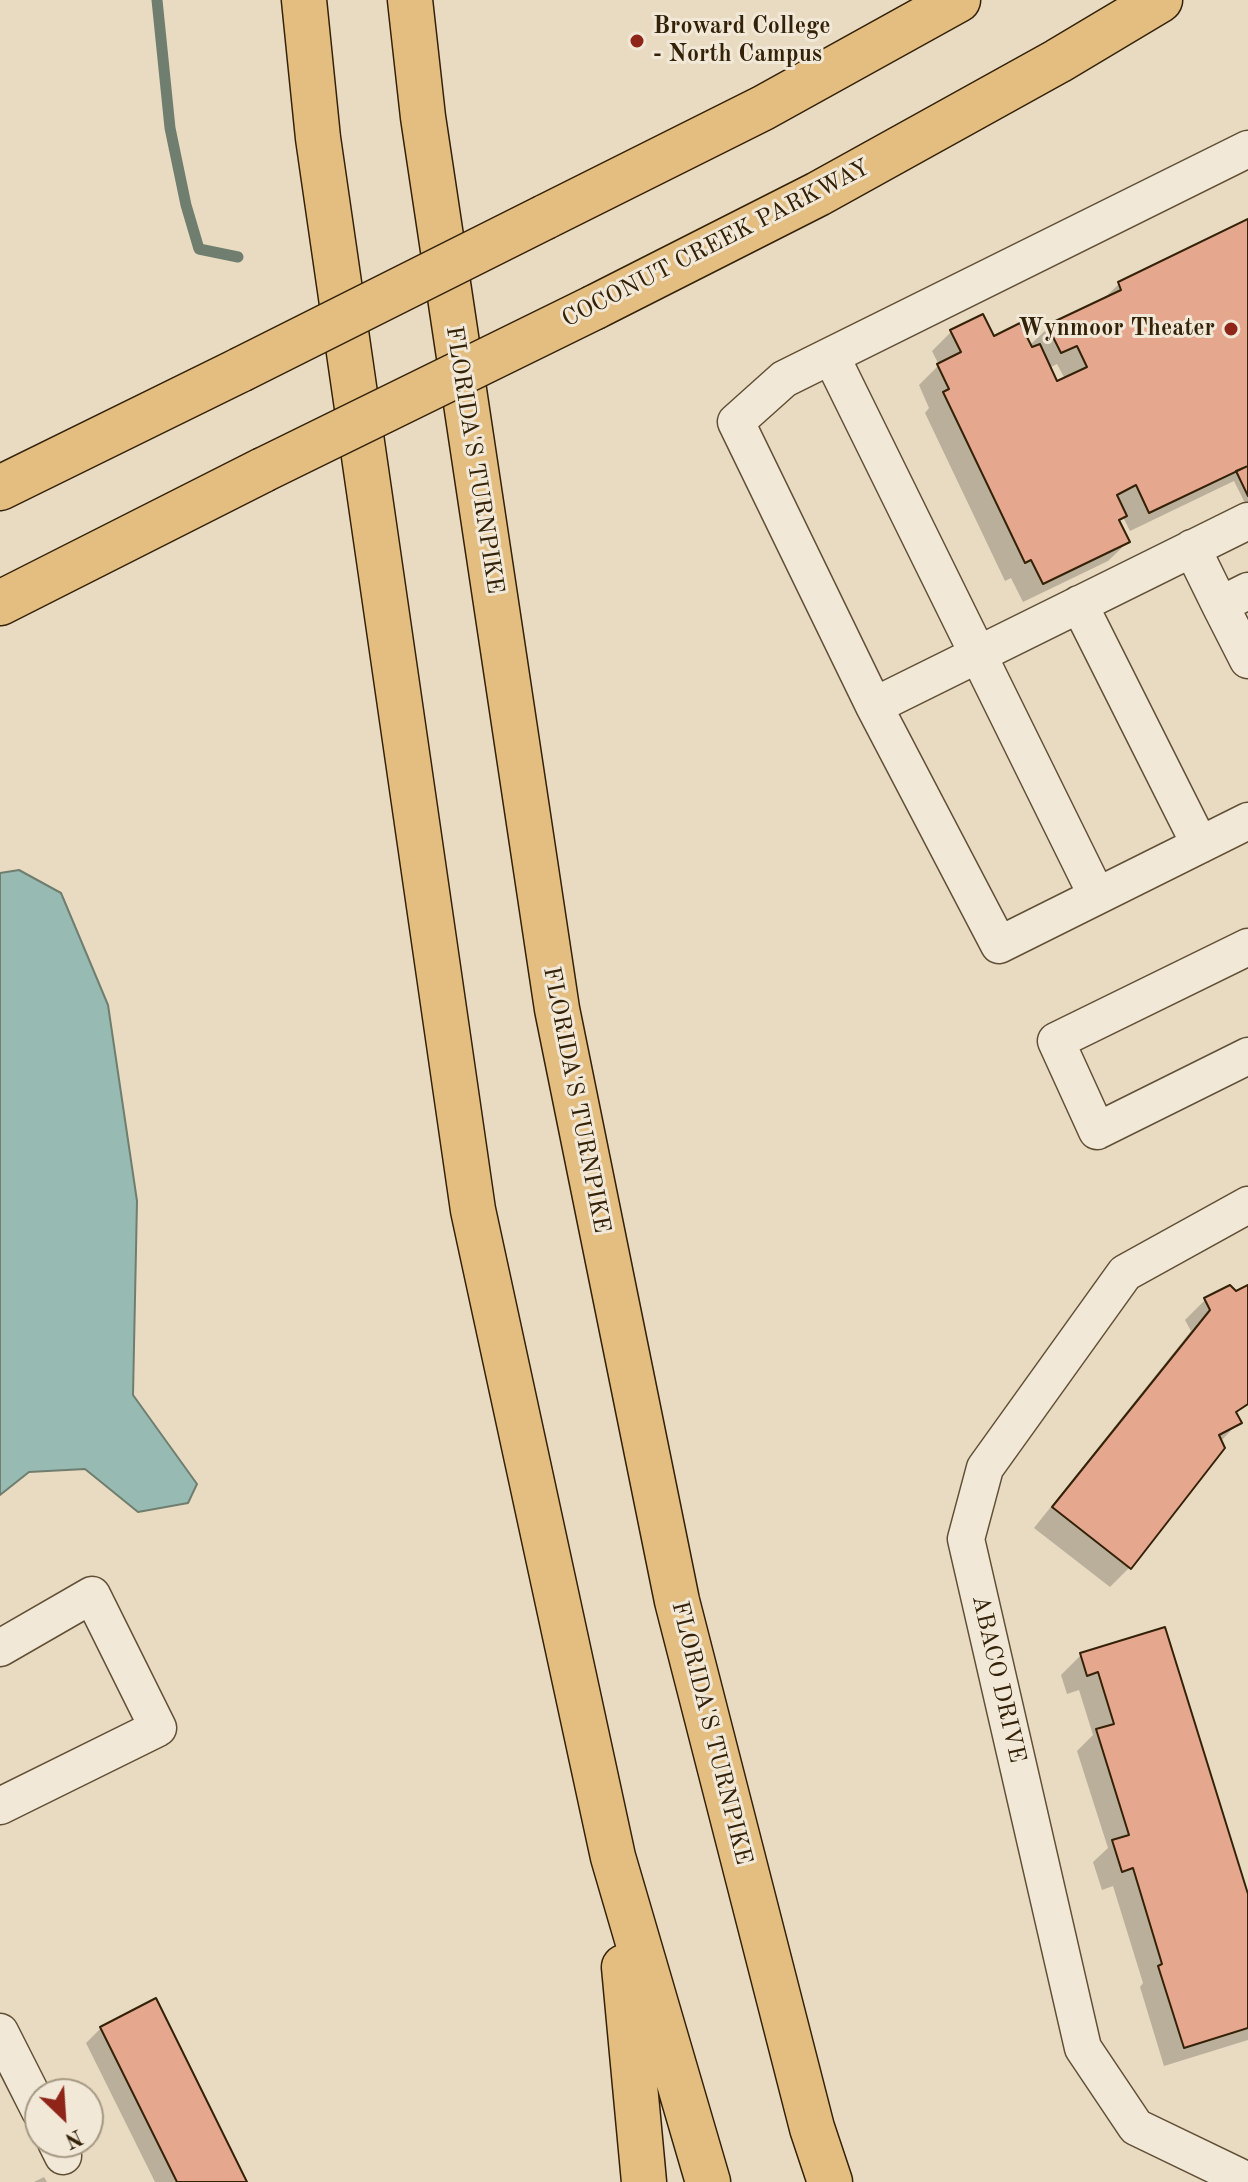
<!DOCTYPE html>
<style>
body{margin:0}
#map{position:relative;width:1248px;height:2182px;overflow:hidden;background:#e9dbc1;font-family:"Old Standard TT",serif}
canvas{display:block}
.north{position:absolute;left:24px;top:2078px;width:80px;height:80px;box-sizing:border-box;background:#f1e8d7;border:2px solid #a59984;border-radius:50%;rotate:155deg;font-size:22px;font-weight:700;line-height:32px;text-align:center;color:#342208}
.north::after{content:'';display:block;margin:auto;width:28px;height:36px;background:#8f2418;clip-path:polygon(50% 0,100% 100%,50% 72%,0 100%)}
</style>
<div id="map">
<canvas width="1248" height="2182"></canvas>
<div class="north">N</div>
</div>
<script>
const ctx = document.querySelector('canvas').getContext('2d');
ctx.lineJoin = 'round';
function fillPath(path, color) {
  ctx.fillStyle = color;
  ctx.fill(path, 'evenodd');
}
function strokePath(path, color, width, dash) {
  ctx.strokeStyle = color;
  ctx.lineWidth = width;
  ctx.lineCap = dash ? 'butt' : 'round';
  ctx.setLineDash(dash || []);
  ctx.stroke(path);
}
function drawText(font, color, halo, rows, align = 'center') {
  ctx.font = font + ' "Old Standard TT",serif';
  ctx.lineWidth = 6;
  ctx.setLineDash([]);
  ctx.textBaseline = 'middle';
  ctx.strokeStyle = halo;
  ctx.fillStyle = color;
  for (const [text, x, y, turn = 0] of rows) {
    ctx.save();
    ctx.translate(x, y);
    ctx.rotate((+turn || 0) * Math.PI / 180);
    ctx.textAlign = isNaN(turn) ? turn : align;
    if (halo) ctx.strokeText(text, 0, 0);
    ctx.fillText(text, 0, 0);
    ctx.restore();
  }
}
const water = new Path2D(`
 M 19,870 L 61,893 L 108,1005 L 137,1201 L 133,1395 L 197,1484 L 188,1503 L 138,1512 L 85,1469 L 29,1472 L 0,1495 L 0,873 Z`);
const shadow = new Path2D(`
 M 1248,222 L 1248,509 L 1234,481 L 1130,531 L 1123,517 L 1118,522 L 1128,542 L 1108,561 L 1023,602 L 1011,578 L 1005,581 L 925,413 L 929,408 L 919,385 L 939,365 L 932,351 L 952,331 L 1029,346 L 1049,327 L 1100,302 L 1119,284 ZM 1057,364 L 1065,379 L 1056,383 L 1049,368 Z
 M 1229,1287 L 1236,1293 L 1248,1287 L 1248,1401 L 1235,1415 L 1239,1422 L 1220,1442 L 1130,1567 L 1110,1587 L 1034,1528 L 1191,1331 L 1185,1320 L 1205,1300 Z
 M 1164,1629 L 1248,1901 L 1248,2040 L 1164,2066 L 1140,1987 L 1143,1983 L 1113,1886 L 1102,1890 L 1093,1862 L 1108,1848 L 1077,1751 L 1093,1735 L 1079,1690 L 1067,1694 L 1061,1675 L 1081,1655 Z
 M 101,2028 L 245,2182 L 155,2182 L 86,2043 Z
 M 44,2177 L 47,2182 L 34,2182 Z`);
const stream = new Path2D(`
 M 157,0 L 170,128 L 186,205 L 199,249 L 238,257`);
const building = new Path2D(`
 M 1248,219 L 1248,466 L 1149,513 L 1136,485 L 1117,495 L 1127,516 L 1119,520 L 1130,542 L 1043,584 L 1031,560 L 1025,563 L 943,392 L 949,389 L 937,364 L 961,352 L 950,330 L 983,314 L 994,336 L 1020,323 L 1032,347 L 1040,344 L 1057,381 L 1087,367 L 1077,346 L 1061,353 L 1047,325 L 1121,290 L 1118,282 Z
 M 1248,466 L 1248,496 L 1236,471 Z
 M 1230,1285 L 1236,1291 L 1248,1285 L 1248,1404 L 1236,1412 L 1242,1423 L 1219,1435 L 1225,1448 L 1131,1569 L 1052,1507 L 1210,1310 L 1204,1298 Z
 M 1165,1627 L 1248,1894 L 1248,2028 L 1184,2048 L 1158,1966 L 1162,1964 L 1133,1868 L 1122,1872 L 1112,1840 L 1129,1835 L 1096,1729 L 1114,1724 L 1098,1672 L 1087,1676 L 1080,1653 Z
 M 156,1998 L 247,2182 L 177,2182 L 100,2027 Z`);
const minor = new Path2D(`
 M 1248,149 L 784,379 L 736,422 L 874,706 L 999,945 L 1248,821
 M 831,356 L 1097,896
 M 1192,548 L 1220,605 L 1248,591
 M 1079,604 L 1200,845
 M 1220,605 L 1248,660
 M 874,706 L 1248,521
 M 1248,947 L 1056,1041 L 1097,1131 L 1248,1056
 M 1248,1205 L 1125,1273 L 985,1468 L 966,1539 L 1083,2048 L 1136,2127 L 1248,2181
 M 0,1648 L 92,1595 L 158,1728 L 0,1806
 M 0,2032 L 40,2111
 M 56,2142 L 63,2156`);
const major = new Path2D(`
 M 545,217 L 763,108 L 958,0
 M 595,307 L 818,194 L 1058,61 L 1160,0
 M 0,488 L 240,370
 M 0,603 L 263,470`);
const highway = new Path2D(`
 M 304,0 L 318,138 L 473,1210 L 613,1857 L 708,2182
 M 410,0 L 423,117 L 557,1009 L 677,1601 L 812,2128 L 830,2182
 M 624,1967 L 644,2182`);
const majorBridge = new Path2D(`
 M 240,370 L 545,217
 M 263,470 L 595,307`);
const markers = [
 [637,41,8,"#8f2418"],
 [1231,329,8,"#8f2418"]
];
const poiNames = [
 ["Broward College",653,27],
 ["- North Campus",653,55],
 ["Wynmoor Theater",1215,329,"right"]
];
const streetNames = [
 ["COCONUT CREEK PARKWAY",716,244,-27],
 ["FLORIDA'S TURNPIKE",474,460,81],
 ["FLORIDA'S TURNPIKE",576,1100,79],
 ["ABACO DRIVE",998,1679,77],
 ["FLORIDA'S TURNPIKE",711,1733,76]
];
fillPath(water, '#97bbb3');
strokePath(water, '#6f7e6f', 2);
fillPath(shadow, '#0003');
strokePath(stream, '#6f7e6f', 11);
fillPath(building, '#e6a78f');
strokePath(building, '#342208', 2);
strokePath(minor, '#615036', 39);
strokePath(major, '#342208', 47);
strokePath(highway, '#342208', 47);
strokePath(minor, '#f1e8d7', 36);
strokePath(major, '#e4be80', 44);
strokePath(highway, '#e4be80', 44);
strokePath(majorBridge, '#342208', 47, []);
strokePath(majorBridge, '#e4be80', 44);
for (const [x, y, r, color] of markers) {
  const dot = new Path2D();
  dot.arc(x, y, r, 0, 2 * Math.PI);
  ctx.fillStyle = color;
  ctx.fill(dot);
  strokePath(dot, '#f1e8d7', 3);
}
drawText('bold 24px', '#342208', '#f1e8d7', poiNames, 'left');
drawText('24px', '#342208', '#f1e8d7', streetNames);
</script>
